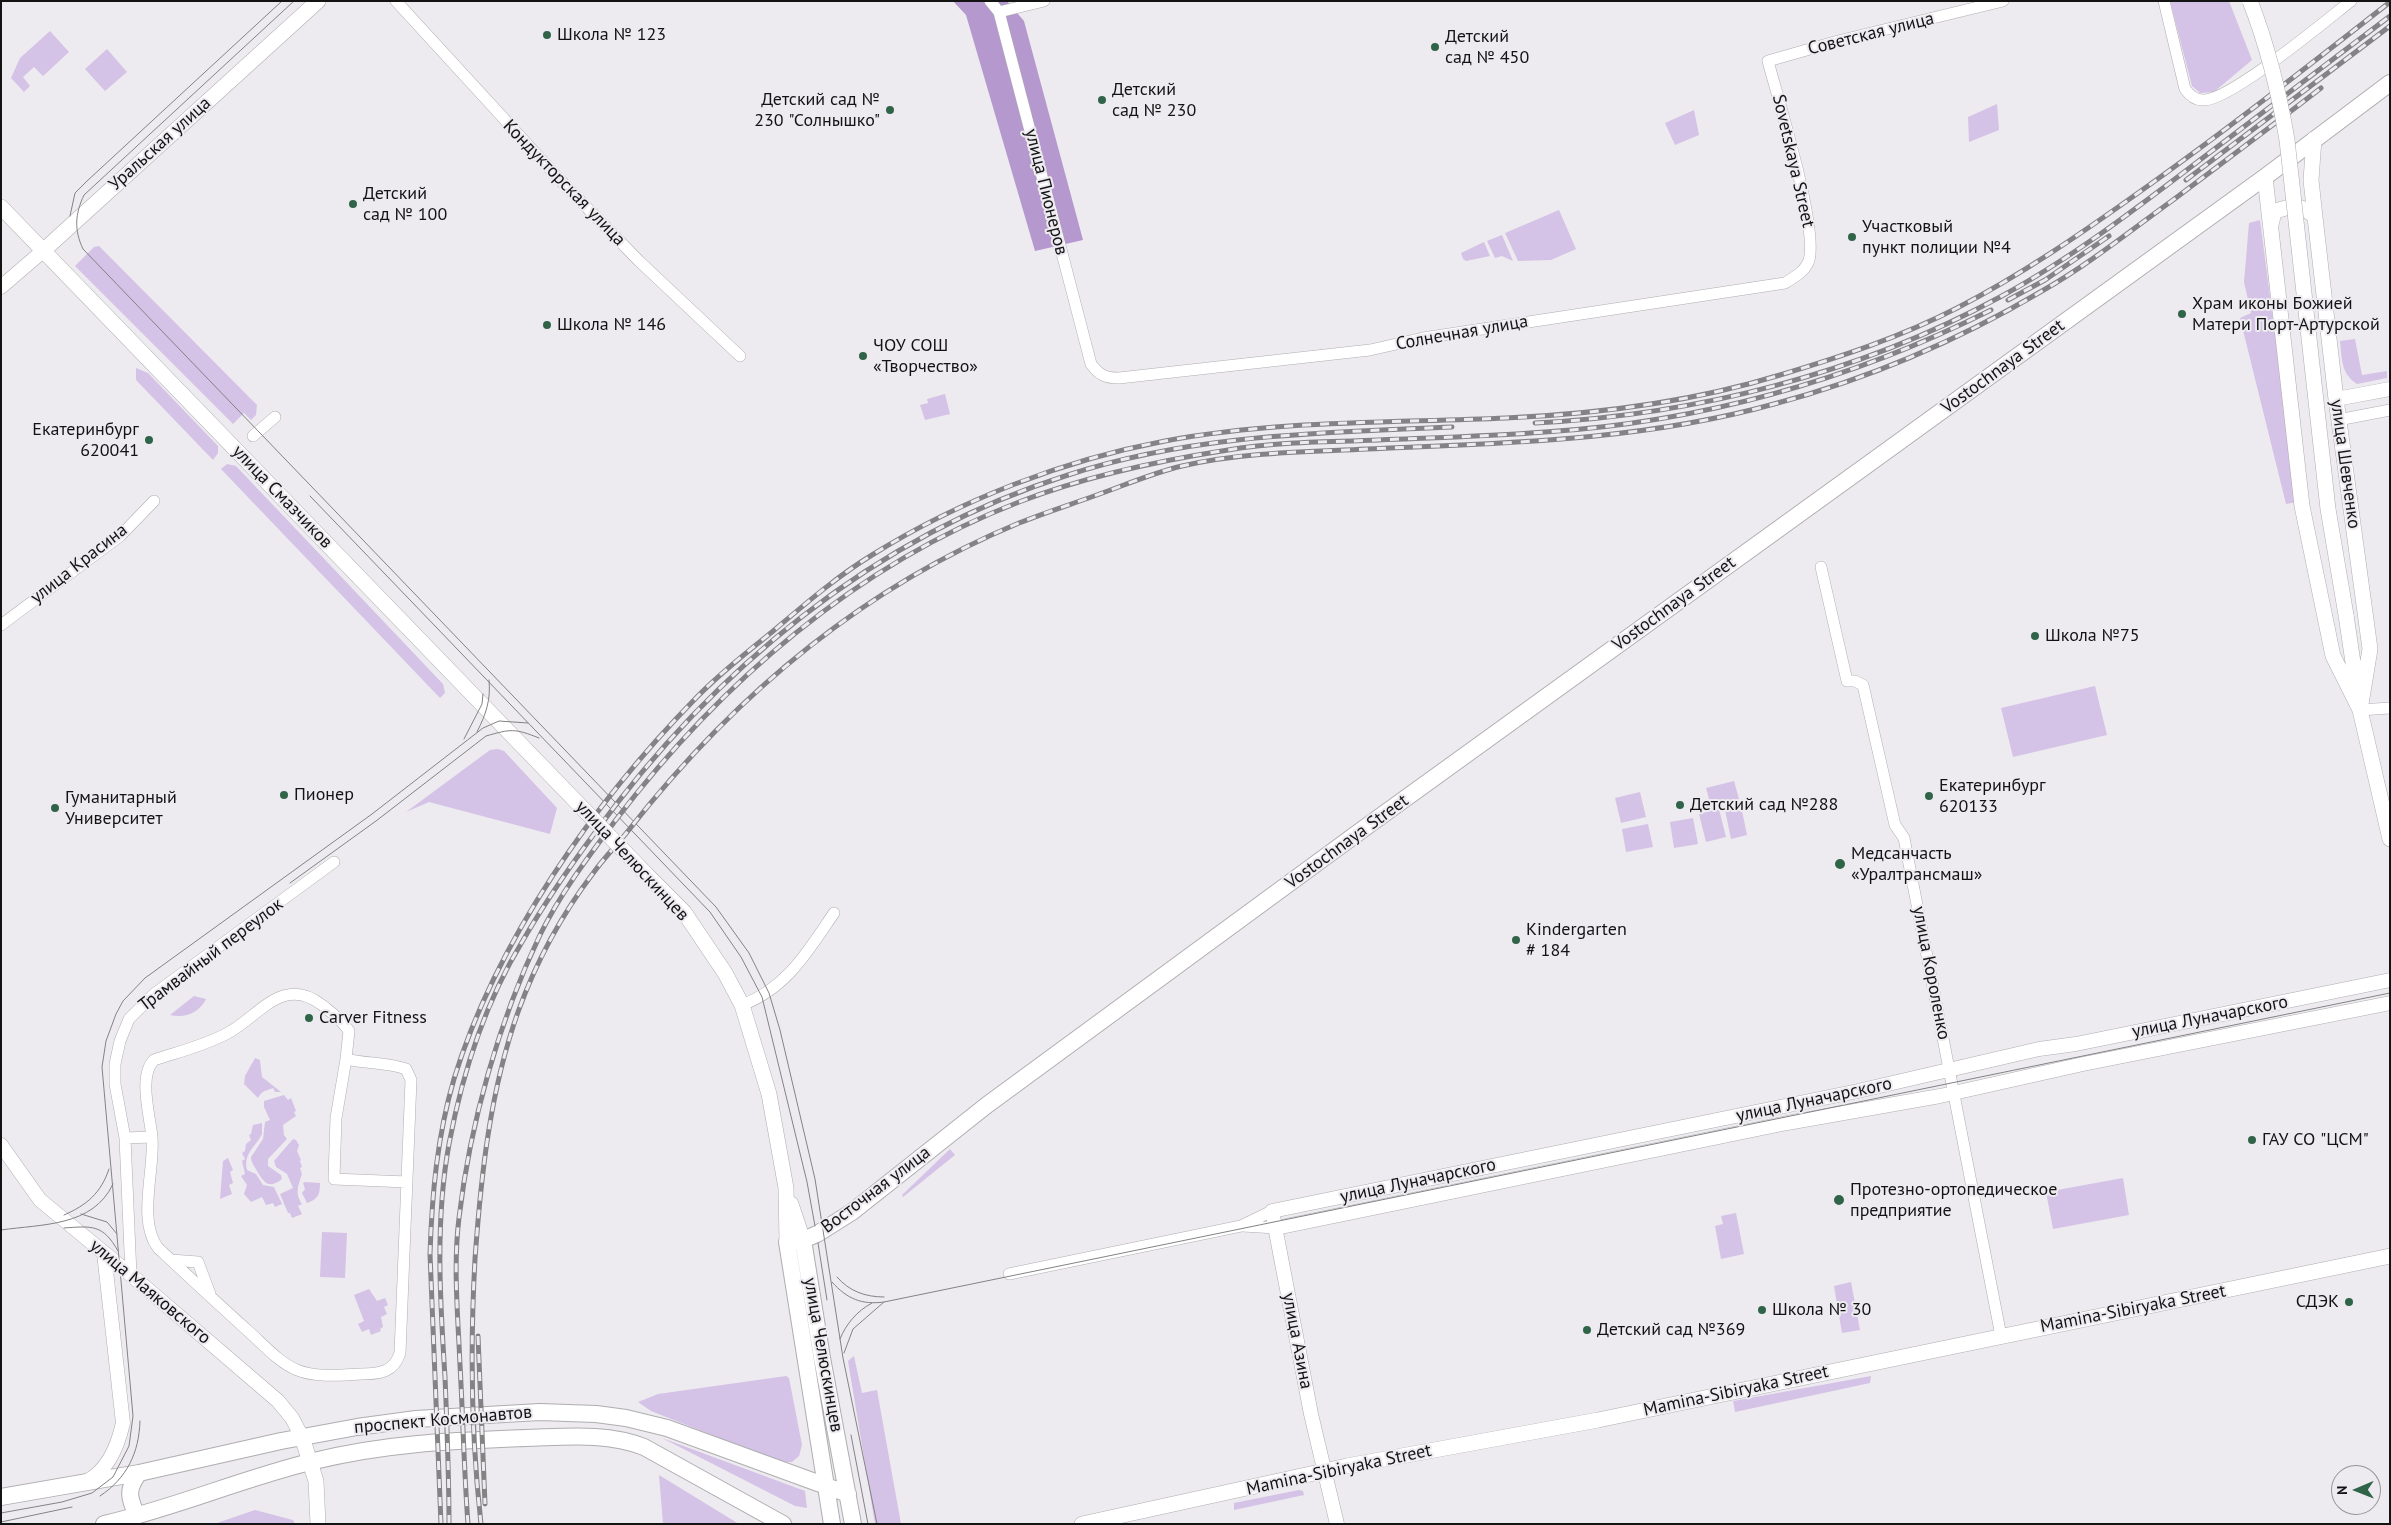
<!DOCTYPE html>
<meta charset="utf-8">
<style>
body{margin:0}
#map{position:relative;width:2391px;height:1525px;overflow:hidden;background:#edebef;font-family:"PT Sans",sans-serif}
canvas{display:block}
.frame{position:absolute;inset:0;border:2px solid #141314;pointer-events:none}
.north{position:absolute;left:2331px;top:1465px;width:50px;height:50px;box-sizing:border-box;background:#edebef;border:1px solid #969597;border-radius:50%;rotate:269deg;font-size:14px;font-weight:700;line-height:20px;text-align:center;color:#141314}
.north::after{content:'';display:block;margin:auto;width:18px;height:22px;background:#306449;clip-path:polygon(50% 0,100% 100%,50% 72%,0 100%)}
</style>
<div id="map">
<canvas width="2391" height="1525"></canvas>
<div class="frame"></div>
<div class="north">N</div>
</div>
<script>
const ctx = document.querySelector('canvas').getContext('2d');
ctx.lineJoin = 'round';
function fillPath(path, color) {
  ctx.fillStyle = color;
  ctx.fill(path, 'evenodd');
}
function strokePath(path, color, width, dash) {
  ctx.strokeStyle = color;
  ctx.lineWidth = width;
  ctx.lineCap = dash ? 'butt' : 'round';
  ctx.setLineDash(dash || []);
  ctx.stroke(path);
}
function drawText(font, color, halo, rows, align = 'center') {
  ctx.font = font + ' "PT Sans",sans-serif';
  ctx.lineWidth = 4;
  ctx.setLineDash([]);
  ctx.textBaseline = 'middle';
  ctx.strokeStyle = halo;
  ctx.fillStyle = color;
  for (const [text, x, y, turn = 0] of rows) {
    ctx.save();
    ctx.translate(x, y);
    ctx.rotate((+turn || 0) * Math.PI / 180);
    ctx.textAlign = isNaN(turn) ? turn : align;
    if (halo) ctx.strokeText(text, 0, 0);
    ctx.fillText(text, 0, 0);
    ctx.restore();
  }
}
const green = new Path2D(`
 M 2170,1 L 2229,1 L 2252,60 L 2214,92 L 2200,93 L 2192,86 Z
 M 50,31 L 69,52 L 43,76 L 34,67 L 23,77 L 30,86 L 24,92 L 11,78 L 20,58 Z
 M 107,49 L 127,72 L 105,91 L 85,69 Z
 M 1997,104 L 1999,130 L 1969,142 L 1968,117 Z
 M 1694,110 L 1699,135 L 1675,145 L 1665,123 Z
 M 1559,210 L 1576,249 L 1551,260 L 1518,261 L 1505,233 Z
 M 2260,220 L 2297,502 L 2286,504 L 2240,318 L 2251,313 L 2244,282 L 2249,223 Z
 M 1502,235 L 1513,261 L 1502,256 L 1495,258 L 1487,241 Z
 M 1484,242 L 1490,256 L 1466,261 L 1463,259 L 1461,253 Z
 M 99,246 L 257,405 L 256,415 L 251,420 L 244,413 L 233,424 L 75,266 L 94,247 Z
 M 2355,339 L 2362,375 L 2387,371 L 2387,378 L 2357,384 C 2341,374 2342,359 2340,341 Z
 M 136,368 L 148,373 L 218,446 L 218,453 L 213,460 L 136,380 Z
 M 945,394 L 950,414 L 925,420 L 920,405 L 928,403 L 927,399 Z
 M 227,464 L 236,466 L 443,684 L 445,693 L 440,698 L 221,469 Z
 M 2095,686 L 2107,735 L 2013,757 L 2001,708 Z
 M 498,749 L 504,751 L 557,808 L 550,834 L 429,802 L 406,812 L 490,750 Z
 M 1734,781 L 1739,799 L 1711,806 L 1706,788 Z
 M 1640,792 L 1646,817 L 1621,823 L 1615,798 Z
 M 1741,806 L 1747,835 L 1731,839 L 1725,810 Z
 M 1719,809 L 1726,837 L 1706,842 L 1699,814 Z
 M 1693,818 L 1698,844 L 1674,848 L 1670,822 Z
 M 1648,824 L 1653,847 L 1626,852 L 1622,829 Z
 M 194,996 L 206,999 C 200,1012 185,1019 170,1015 Z
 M 255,1058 L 260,1060 L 262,1077 L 281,1092 L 275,1092 L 273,1088 C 263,1092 263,1090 258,1098 L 244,1084 L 245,1076 Z
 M 284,1095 L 288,1100 L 291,1098 L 296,1111 L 294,1112 L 296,1116 L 283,1125 L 284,1135 L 287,1139 L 268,1159 L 268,1166 L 281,1175 L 282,1179 C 268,1190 264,1182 257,1171 C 254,1165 251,1163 251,1157 L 263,1139 L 265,1122 L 270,1120 L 264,1107 L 264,1101 Z
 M 262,1123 L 262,1134 C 256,1147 243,1153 247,1170 L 256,1174 L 263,1185 L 274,1187 L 282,1204 L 275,1207 L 273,1203 L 266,1205 L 262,1197 L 251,1202 L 244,1194 L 247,1185 L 241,1176 L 245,1174 L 242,1161 L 245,1159 L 242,1153 L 245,1151 L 246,1144 L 251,1140 L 249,1135 L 251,1134 L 253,1125 Z
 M 293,1139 L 296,1140 L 299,1145 L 297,1151 L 301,1160 L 300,1161 L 302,1167 L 300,1168 L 302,1174 C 299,1184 294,1193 302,1204 L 298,1206 L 302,1214 L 292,1218 L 290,1213 L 288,1213 L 280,1194 L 293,1188 L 287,1174 L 276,1167 L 274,1161 Z
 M 950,1149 L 955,1155 L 903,1197 L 902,1195 Z
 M 228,1158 L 233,1170 L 230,1172 L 233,1183 L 229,1185 L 232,1194 L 220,1199 L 223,1161 Z
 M 2123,1178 L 2129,1215 L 2053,1229 L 2046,1192 Z
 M 305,1182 L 320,1183 C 320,1195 318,1199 307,1203 L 302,1193 L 305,1189 L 303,1183 Z
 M 1736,1213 L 1744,1254 L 1721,1259 L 1715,1226 L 1723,1224 L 1721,1216 Z
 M 322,1232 L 347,1233 L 345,1278 L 320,1277 Z
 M 1851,1282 L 1860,1330 L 1842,1333 L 1834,1286 Z
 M 369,1289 L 377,1301 L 385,1298 L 388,1305 L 384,1307 L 387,1314 L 381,1317 L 383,1327 L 380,1329 L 381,1331 L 371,1335 L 369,1329 L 362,1332 L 358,1324 L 364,1321 L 354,1295 Z
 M 854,1356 L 862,1393 L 877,1390 L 901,1524 L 875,1524 L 848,1361 Z
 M 786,1376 L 789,1378 L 802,1445 L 799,1456 L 792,1462 L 780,1462 L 651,1411 L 638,1402 L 658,1394 Z
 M 1871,1376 L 1870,1383 L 1735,1412 L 1733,1401 Z
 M 662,1438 L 805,1491 L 807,1508 L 795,1506 Z
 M 659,1475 L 739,1524 L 663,1524 Z
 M 1299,1490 L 1303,1491 L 1304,1495 L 1234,1510 L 1234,1503 Z
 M 255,1510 L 293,1520 L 295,1524 L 214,1524 Z`);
const forest = new Path2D(`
 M 953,1 L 1007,1 L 1024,21 L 1083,240 L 1035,251 L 966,15 Z`);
const minor = new Path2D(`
 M 396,1 L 562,182 L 639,261 L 740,356
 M 990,1 L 999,12 L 1091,364 C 1099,375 1105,378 1119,378 L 1370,350 L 1423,338 L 1785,283 C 1794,277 1803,273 1808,263 C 1821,236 1777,96 1768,61 L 1838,41 L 2003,1
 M 2164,1 L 2185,89 C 2190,96 2196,101 2205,100 C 2233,98 2324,22 2351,1
 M 999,12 L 1044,1
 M 2338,420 L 2390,410
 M 253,436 L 275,417
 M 1821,567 L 1847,681 L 1855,681 L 1863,685 L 1895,825 L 1904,838 L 2001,1336
 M 1,625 L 120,536 L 154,501
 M 2360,710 L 2390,708
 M 742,1005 C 787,988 808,951 834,913
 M 346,1059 L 336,1118 L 334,1179 L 407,1182
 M 125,1138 L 152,1137 C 150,1116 138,1076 154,1060 C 178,1052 203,1046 226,1034 C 258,1018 282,974 322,1005 C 332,1013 342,1020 349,1031 L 346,1059 C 366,1064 387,1062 406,1069 L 411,1080 L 400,1353 C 394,1372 380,1374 361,1374 C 341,1375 317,1378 297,1370 C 278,1362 263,1344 247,1330 C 217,1303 187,1275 158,1248 C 137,1220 155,1170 152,1137
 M 1243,1226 L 1276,1228
 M 171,1260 L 198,1262 L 210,1294
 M 1009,1274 L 1241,1226 L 1272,1211
 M 131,1275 L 125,1138 L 115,1084 L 115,1064 L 120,1041 L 129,1019 L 154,994 L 334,862`);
const tertiary = new Path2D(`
 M 1,287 L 44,250
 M 2336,399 L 2390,389
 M 1,1145 L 40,1200 L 131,1275 L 278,1401 L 292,1418 L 302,1437
 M 1276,1228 L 1787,1123 L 1940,1096 L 2083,1064 L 2390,1003
 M 87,1481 C 109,1470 118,1445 123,1423 L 104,1253
 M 1337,1524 L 1311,1414 L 1272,1211 L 1858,1091 L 2039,1049 L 2076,1044 L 2390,980`);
const secondary = new Path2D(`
 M 2314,139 L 2311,180 L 2315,217 L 2336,399 L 2370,649 L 2360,710
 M 2265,177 L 2302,506 L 2333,656 L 2360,710
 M 1,207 L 562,787
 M 2271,225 L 2274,212 C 2292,205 2300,203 2315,217
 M 44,250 L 318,1
 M 2346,615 L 2360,710 L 2390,839
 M 648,876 L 684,912 L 725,973 L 742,1005 L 769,1094 L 786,1188 L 787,1242
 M 791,1204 L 803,1240
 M 302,1437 L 316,1481 L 318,1524
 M 1082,1524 L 1347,1466 L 1598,1420 L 2390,1256`);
const primary = new Path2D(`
 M 803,1240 L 822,1358 L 853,1524
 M 1,1497 L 139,1473 L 281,1441 L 357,1427 L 416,1419 L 540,1412 L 596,1414 L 626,1418 L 667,1428 L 848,1494
 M 137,1516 C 129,1498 126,1490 139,1473
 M 104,1524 C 175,1508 243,1478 314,1461 C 387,1443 450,1441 525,1438 C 564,1437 607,1432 644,1447 L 783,1524
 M 832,1524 L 787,1242 L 803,1240 L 817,1234 L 852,1212 L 987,1105 L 1370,824 L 1874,460 L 2265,177 L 2390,83`);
const tram = new Path2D(`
 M 294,1 L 84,195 C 75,214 74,230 83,249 L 716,907 L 749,953 L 769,993 L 780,1030 L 815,1179 L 843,1358 L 877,1524
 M 70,216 L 75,193 L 87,181 L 282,1
 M 310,496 L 710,912 L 741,957 L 762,997 L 807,1182 L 815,1226
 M 477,732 C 486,714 491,700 489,680
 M 464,739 L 482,704 L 483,694
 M 290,883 L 376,821 L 486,736 C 511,729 514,728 539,738
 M 81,1214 L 107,1222 L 117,1234
 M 64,1215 C 87,1205 101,1193 109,1169
 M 64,1228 C 92,1226 103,1224 118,1251
 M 1,1230 C 42,1224 93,1227 113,1184
 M 818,1243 L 827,1300
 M 837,1277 C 849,1291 865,1297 884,1297
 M 832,1282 C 847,1299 862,1305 884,1302 L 2390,993
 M 840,1339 C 846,1324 857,1311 872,1303
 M 844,1353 L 853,1329 L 884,1302
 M 851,1435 L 868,1524
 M 100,1496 C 127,1478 139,1453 140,1421
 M 1,1513 L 62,1502 L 92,1493 L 113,1477 L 129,1446 L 133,1416 L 102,1067 L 106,1041 L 116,1014 L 123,1001 L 145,978 L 372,814 L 483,728 L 499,721 L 528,723
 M 1,1522 L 72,1507`);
const rail = new Path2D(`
 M 2186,180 L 2390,26
 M 2008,300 L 2045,280 L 2109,236
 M 1535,423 C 1695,415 1858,374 2000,297 C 2070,259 2133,211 2196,163 C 2261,114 2325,65 2390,16
 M 478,1336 L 485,1504
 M 441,1524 L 430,1254 C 432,1194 437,1137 454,1079 C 496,941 595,801 696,698 C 719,674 746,653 772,632 C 804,605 836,577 872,555 C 960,500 1064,460 1165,441 C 1278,420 1392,423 1506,418 C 1597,414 1692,402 1780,375 C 1840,357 1901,337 1957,308 C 2021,275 2079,235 2138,193 C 2224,132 2307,67 2390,2
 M 449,1524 C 449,1475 447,1426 445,1377 C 440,1300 435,1221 449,1144 C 462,1075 485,1003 522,942 C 544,904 568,869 594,834 C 712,671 874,536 1068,475 C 1194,434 1321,433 1452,427
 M 468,1524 C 464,1471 463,1418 460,1365 C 458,1317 453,1266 459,1218 C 470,1123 499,1021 540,935 C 560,894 588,857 615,821 C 720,683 856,565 1019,502 C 1086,476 1157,461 1228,450 C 1269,443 1311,442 1352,441 C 1417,438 1481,437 1545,432 C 1702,422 1851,380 1991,310
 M 481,1524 C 471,1435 470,1348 475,1259 C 481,1175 490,1091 518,1012 C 536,962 562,914 594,872 C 604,858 617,845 628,831 C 732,698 862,588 1019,523 C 1044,513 1069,505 1094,496 C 1123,486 1152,473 1182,466 C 1241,452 1306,452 1367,449 C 1504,443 1641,441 1774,404 C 1868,379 1959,340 2042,291 C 2088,265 2130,231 2173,200 C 2222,163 2272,126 2321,88`);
const secondaryBridge = new Path2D(`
 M 2250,1 C 2268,47 2279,92 2287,140 L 2328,509 L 2346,615
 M 562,787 L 648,876`);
const markers = [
 [547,35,5,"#306449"],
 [1435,47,5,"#306449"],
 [1102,100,5,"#306449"],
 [890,110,5,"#306449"],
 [353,204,5,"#306449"],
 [1852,237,5,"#306449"],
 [2182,314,5,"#306449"],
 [547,325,5,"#306449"],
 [863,356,5,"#306449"],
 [149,440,5,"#306449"],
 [2035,636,5,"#306449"],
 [284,795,5,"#306449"],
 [1929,796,5,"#306449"],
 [1680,805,5,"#306449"],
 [55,808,5,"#306449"],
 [1840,864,6,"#306449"],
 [1516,940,5,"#306449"],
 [309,1018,5,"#306449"],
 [2252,1140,5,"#306449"],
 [1839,1200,6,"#306449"],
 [2349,1302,5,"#306449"],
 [1762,1310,5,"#306449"],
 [1587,1330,5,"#306449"]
];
const streetNames = [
 ["Советская улица",1871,34,-14],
 ["Уральская улица",160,144,-42],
 ["Sovetskaya Street",1793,161,77],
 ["Кондукторская улица",564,183,46],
 ["улица Пионеров",1046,192,76],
 ["Солнечная улица",1462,333,-10],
 ["Vostochnaya Street",2003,367,-36],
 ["улица Шевченко",2345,464,82],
 ["улица Смазчиков",282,497,46],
 ["улица Красина",79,564,-38],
 ["Vostochnaya Street",1674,604,-36],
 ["Vostochnaya Street",1347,842,-36],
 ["улица Челюскинцев",632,861,47],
 ["Трамвайный переулок",211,955,-37],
 ["улица Короленко",1931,973,79],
 ["улица Луначарского",2210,1017,-11],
 ["улица Луначарского",1814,1100,-12],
 ["улица Луначарского",1418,1181,-12],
 ["Восточная улица",876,1190,-37],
 ["улица Маяковского",150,1292,40],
 ["Mamina-Sibiryaka Street",2133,1309,-11],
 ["улица Азина",1297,1341,79],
 ["улица Челюскинцев",823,1355,80],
 ["Mamina-Sibiryaka Street",1736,1391,-12],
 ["проспект Космонавтов",443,1420,-5],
 ["Mamina-Sibiryaka Street",1339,1470,-12]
];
const poiNames = [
 ["Школа № 123",557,35],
 ["Детский",1445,37],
 ["сад № 450",1445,58],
 ["Детский",1112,90],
 ["сад № 230",1112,111],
 ["Детский сад №",880,100,"right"],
 ["230 \"Солнышко\"",880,121,"right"],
 ["Детский",363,194],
 ["сад № 100",363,215],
 ["Участковый",1862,227],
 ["пункт полиции №4",1862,248],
 ["Храм иконы Божией",2192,304],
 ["Матери Порт-Артурской",2192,325],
 ["Школа № 146",557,325],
 ["ЧОУ СОШ",873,346],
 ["«Творчество»",873,367],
 ["Екатеринбург",139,430,"right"],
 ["620041",139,451,"right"],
 ["Школа №75",2045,636],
 ["Екатеринбург",1939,786],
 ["620133",1939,807],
 ["Пионер",294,795],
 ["Гуманитарный",65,798],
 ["Университет",65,819],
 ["Детский сад №288",1690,805],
 ["Медсанчасть",1851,854],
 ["«Уралтрансмаш»",1851,875],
 ["Kindergarten",1526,930],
 ["# 184",1526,951],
 ["Carver Fitness",319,1018],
 ["ГАУ СО \"ЦСМ\"",2262,1140],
 ["Протезно-ортопедическое",1850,1190],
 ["предприятие",1850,1211],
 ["СДЭК",2339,1302,"right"],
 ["Школа № 30",1772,1310],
 ["Детский сад №369",1597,1330]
];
fillPath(green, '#d5c2e7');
fillPath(forest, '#b598ce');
strokePath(minor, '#afadb0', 12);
strokePath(tertiary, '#afadb0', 15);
strokePath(secondary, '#afadb0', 16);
strokePath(primary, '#afadb0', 18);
strokePath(minor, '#fff', 11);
strokePath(tertiary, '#fff', 14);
strokePath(secondary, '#fff', 15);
strokePath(primary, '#fff', 16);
strokePath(tram, '#838284', 1);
strokePath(rail, '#838284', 5);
strokePath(rail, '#edebef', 3, [9]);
strokePath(secondaryBridge, '#afadb0', 16, []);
strokePath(secondaryBridge, '#fff', 15);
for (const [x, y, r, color] of markers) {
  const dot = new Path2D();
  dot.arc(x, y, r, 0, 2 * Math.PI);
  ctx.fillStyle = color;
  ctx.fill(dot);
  strokePath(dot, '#edebef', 2);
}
drawText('18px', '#141314', '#edebef', streetNames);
drawText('18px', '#141314', '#edebef', poiNames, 'left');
</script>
